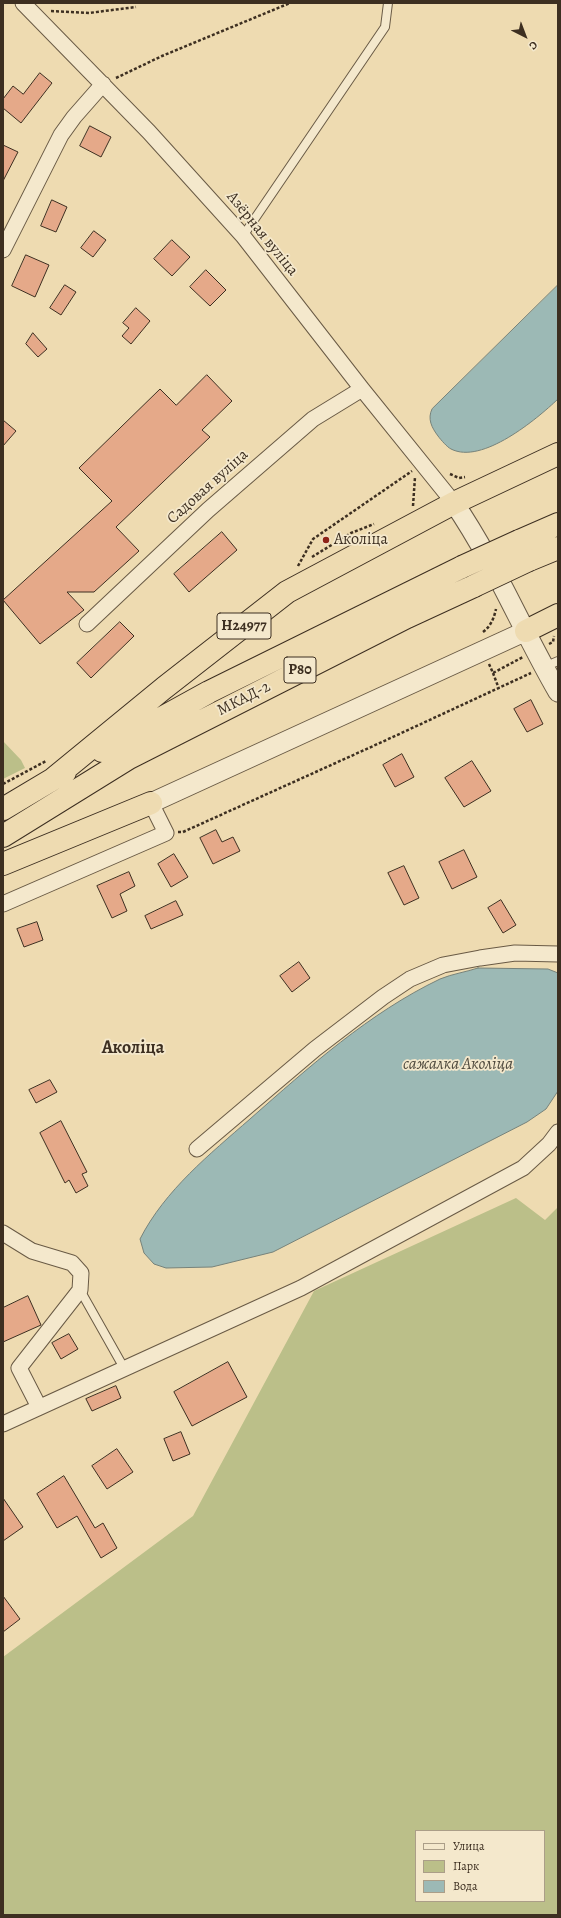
<!DOCTYPE html>
<meta charset="utf-8">
<style>
body{margin:0}
#map{position:relative;width:561px;height:1918px;overflow:hidden;background:#eedbb1;font-family:Alegreya,serif}
canvas{display:block}
.frame{position:absolute;inset:0;border:4px solid #3d2f21;pointer-events:none}
.legend{position:absolute;left:415px;top:1830px;width:130px;height:72px;box-sizing:border-box;background:#f4e8cc;border:1px solid #ab9e88;margin:0;padding:5px 7px;list-style:none;font-size:12px;color:#3d2f21}
.legend li{display:flex;align-items:center;gap:8px;height:20px}
.legend b{width:20px;border:1px solid #ab9e88}
.north{position:absolute;left:505px;top:16px;width:40px;height:40px;-webkit-text-stroke:3px #f4e8cc;paint-order:stroke;rotate:138deg;font-size:11px;font-weight:700;line-height:16px;text-align:center;color:#3d2f21}
.north::after{content:'';display:block;margin:auto;width:14px;height:18px;background:#3d2f21;clip-path:polygon(50% 0,100% 100%,50% 72%,0 100%)}
</style>
<div id="map">
<canvas width="561" height="1918"></canvas>
<div class="frame"></div>
<ul class="legend">
<li><b style="height:5px;background:#f4e8cc"></b>Улица</li>
<li><b style="height:11px;background:#bbbf89"></b>Парк</li>
<li><b style="height:11px;background:#9cb9b5"></b>Вода</li>
</ul>
<div class="north">С</div>
</div>
<script>
const ctx = document.querySelector('canvas').getContext('2d');
ctx.lineJoin = 'round';
function fillPath(path, color) {
  ctx.fillStyle = color;
  ctx.fill(path, 'evenodd');
}
function strokePath(path, color, width, dash) {
  ctx.strokeStyle = color;
  ctx.lineWidth = width;
  ctx.lineCap = dash ? 'butt' : 'round';
  ctx.setLineDash(dash || []);
  ctx.stroke(path);
}
function drawText(font, color, halo, rows, align = 'center') {
  ctx.font = font + ' Alegreya,serif';
  ctx.lineWidth = 3.5;
  ctx.setLineDash([]);
  ctx.textBaseline = 'middle';
  ctx.strokeStyle = halo;
  ctx.fillStyle = color;
  for (const [text, x, y, turn = 0] of rows) {
    ctx.save();
    ctx.translate(x, y);
    ctx.rotate((+turn || 0) * Math.PI / 180);
    ctx.textAlign = isNaN(turn) ? turn : align;
    if (halo) ctx.strokeText(text, 0, 0);
    ctx.fillText(text, 0, 0);
    ctx.restore();
  }
}
const green = new Path2D(`
 M 3,741 L 21,760 L 25,768 L 3,779 Z
 M 516,1198 L 545,1220 L 558,1207 L 558,1915 L 3,1915 L 3,1657 L 193,1516 L 314,1291 ZM 416,1831 L 544,1831 L 544,1901 L 416,1901 Z`);
const water = new Path2D(`
 M 558,285 L 558,399 C 537,419 482,465 451,449 C 447,447 441,440 438,436 C 432,428 427,419 432,409 Z
 M 478,968 L 548,969 L 558,973 L 558,1091 L 546,1109 L 527,1122 L 273,1252 L 212,1267 L 166,1268 L 154,1264 L 144,1253 L 140,1239 C 165,1190 210,1154 250,1119 C 309,1067 369,1013 440,979 C 452,974 466,972 478,968 Z`);
const building = new Path2D(`
 M 40,73 L 52,83 L 21,123 L 3,108 L 3,99 L 13,86 L 23,94 Z
 M 90,126 L 111,137 L 101,157 L 80,146 Z
 M 3,145 L 18,152 L 3,181 Z
 M 52,200 L 67,207 L 56,232 L 41,226 Z
 M 94,231 L 106,240 L 93,257 L 81,248 Z
 M 172,240 L 190,257 L 172,276 L 154,259 Z
 M 26,255 L 49,265 L 35,297 L 12,286 Z
 M 206,270 L 226,290 L 210,306 L 190,287 Z
 M 65,285 L 76,292 L 61,315 L 50,308 Z
 M 136,308 L 150,321 L 131,344 L 122,336 L 129,328 L 123,323 Z
 M 33,333 L 47,349 L 38,357 L 26,344 Z
 M 207,375 L 232,401 L 202,430 L 210,437 L 116,527 L 139,551 L 94,592 L 67,592 L 84,610 L 40,644 L 3,600 L 112,501 L 79,468 L 160,389 L 176,405 Z
 M 3,420 L 16,431 L 3,446 Z
 M 222,532 L 237,550 L 189,592 L 174,574 Z
 M 120,622 L 134,636 L 91,678 L 77,663 Z
 M 531,700 L 543,724 L 527,732 L 514,709 Z
 M 402,754 L 414,777 L 395,787 L 383,765 Z
 M 472,761 L 491,791 L 464,807 L 445,778 Z
 M 216,830 L 222,842 L 233,837 L 240,851 L 213,864 L 200,838 Z
 M 464,850 L 477,877 L 452,889 L 439,862 Z
 M 174,854 L 188,877 L 171,887 L 158,864 Z
 M 404,866 L 419,898 L 404,905 L 388,873 Z
 M 129,872 L 135,886 L 120,894 L 127,911 L 112,918 L 97,886 Z
 M 501,900 L 516,925 L 503,933 L 488,908 Z
 M 176,901 L 183,915 L 151,929 L 145,916 Z
 M 37,922 L 43,940 L 24,947 L 17,929 Z
 M 299,962 L 310,978 L 292,992 L 280,976 Z
 M 50,1080 L 57,1092 L 36,1103 L 29,1090 Z
 M 61,1121 L 87,1172 L 82,1174 L 88,1186 L 76,1193 L 69,1180 L 65,1183 L 40,1133 Z
 M 28,1296 L 41,1325 L 3,1342 L 3,1308 Z
 M 69,1334 L 78,1349 L 61,1359 L 52,1343 Z
 M 228,1362 L 247,1397 L 192,1426 L 174,1392 Z
 M 116,1386 L 121,1398 L 92,1411 L 86,1399 Z
 M 181,1432 L 190,1454 L 173,1461 L 164,1439 Z
 M 117,1449 L 133,1472 L 107,1489 L 92,1466 Z
 M 64,1476 L 95,1528 L 103,1523 L 117,1548 L 101,1558 L 77,1516 L 57,1528 L 37,1494 Z
 M 3,1498 L 23,1527 L 3,1541 Z
 M 3,1596 L 20,1619 L 3,1632 Z`);
const path = new Path2D(`
 M 51,11 L 89,13 L 136,7
 M 116,78 L 162,56 L 290,3
 M 450,474 L 459,478 L 465,477
 M 413,506 L 415,477
 M 312,557 L 351,533 L 374,524
 M 298,566 L 313,539 L 412,471
 M 483,632 C 491,626 494,618 496,609
 M 549,644 L 553,642 L 554,636
 M 489,664 L 493,673 L 523,657
 M 493,673 L 499,689
 M 3,784 L 46,761
 M 178,832 L 183,832 L 382,742 L 531,673`);
const service = new Path2D(`
 M 243,236 L 385,27 L 388,3
 M 544,667 L 558,661
 M 80,1290 L 124,1368`);
const minor = new Path2D(`
 M 23,3 L 149,132 L 243,236 L 362,389 L 454,503
 M 3,250 L 61,135 L 74,117 L 103,84
 M 87,624 L 208,510 L 313,419 L 362,389
 M 3,904 L 166,833 L 151,803
 M 197,1149 L 315,1049 L 383,997 L 410,979 L 443,965 L 480,958 L 515,953 L 558,954
 M 3,1233 L 32,1251 L 72,1263 L 81,1273 L 80,1290 L 19,1368 L 39,1407
 M 3,1424 L 301,1288 L 523,1168 L 549,1144 L 558,1132`);
const tertiary = new Path2D(`
 M 454,503 C 495,563 522,630 558,692
 M 151,803 L 526,631`);
const trunk = new Path2D(`
 M 519,541 L 558,524
 M 529,560 L 558,548
 M 526,631 L 558,615
 M 102,751 L 209,692 L 462,567
 M 53,779 L 164,688 L 287,592 L 454,503 L 558,454
 M 3,809 L 65,772
 M 3,836 L 129,758 L 407,617 L 474,586
 M 3,864 L 151,803`);
const trunkBridge = new Path2D(`
 M 462,567 L 519,541
 M 474,586 L 529,560`);
const markers = [
 [326,540,4,"#8f2418"]
];
const shields = [
 [244,626,54],
 [300,670,32]
];
const shieldNames = [
 ["Н24977",244,626],
 ["Р80",300,670]
];
const streetNames = [
 ["Азёрная вуліца",262,234,51],
 ["Садовая вуліца",208,487,-42],
 ["МКАД-2",244,699,-27]
];
const poiNames = [
 ["Аколіца",334,540]
];
const waterNames = [
 ["сажалка Аколіца",458,1065]
];
const quarterNames = [
 ["Аколіца",133,1049]
];
fillPath(green, '#bbbf89');
fillPath(water, '#9cb9b5');
strokePath(water, '#76827a', 1);
fillPath(building, '#e5a989');
strokePath(building, '#3d2f21', 1);
strokePath(service, '#695a45', 10);
strokePath(minor, '#695a45', 17);
strokePath(tertiary, '#695a45', 21);
strokePath(trunk, '#3d2f21', 24);
strokePath(path, '#3d2f21', 2.5, [3, 2]);
strokePath(service, '#f4e8cc', 8);
strokePath(minor, '#f4e8cc', 15);
strokePath(tertiary, '#f4e8cc', 19);
strokePath(trunk, '#eedbb1', 22);
strokePath(trunkBridge, '#3d2f21', 24, []);
strokePath(trunkBridge, '#eedbb1', 22);
for (const [x, y, r, color] of markers) {
  const dot = new Path2D();
  dot.arc(x, y, r, 0, 2 * Math.PI);
  ctx.fillStyle = color;
  ctx.fill(dot);
  strokePath(dot, '#f4e8cc', 1.5);
}
for (const [x, y, w] of shields) {
  const box = new Path2D();
  box.roundRect(x - w / 2, y - 13, w, 26, 3);
  ctx.fillStyle = '#f4e8cc';
  ctx.fill(box);
  strokePath(box, '#3d2f21', 1);
}
drawText('bold 15px', '#3d2f21', null, shieldNames);
drawText('16px', '#3d2f21', '#f4e8cc', streetNames);
drawText('16px', '#3d2f21', '#f4e8cc', poiNames, 'left');
drawText('italic 17px', '#504b3f', '#f4e8cc', waterNames);
drawText('bold 18px', '#3d2f21', '#f4e8cc', quarterNames);
</script>
